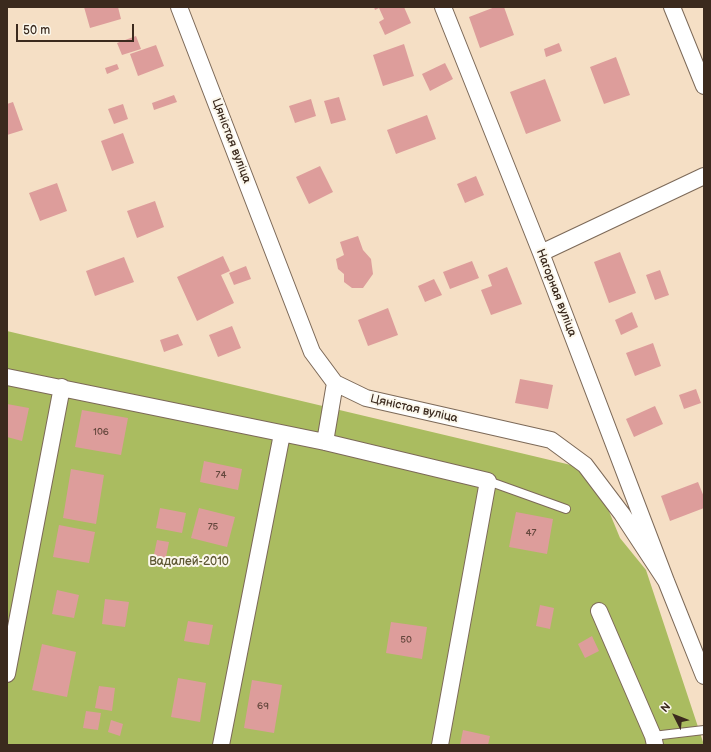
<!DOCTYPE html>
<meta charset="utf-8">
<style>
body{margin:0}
#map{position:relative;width:711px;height:752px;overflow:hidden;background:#f5dfc5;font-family:"Balsamiq Sans",sans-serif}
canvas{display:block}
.frame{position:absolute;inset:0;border:8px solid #3b2a1e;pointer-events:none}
.north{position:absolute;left:655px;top:696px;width:40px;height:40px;-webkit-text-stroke:3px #fbf7ec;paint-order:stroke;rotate:312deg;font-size:11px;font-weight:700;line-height:16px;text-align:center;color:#3b2a1e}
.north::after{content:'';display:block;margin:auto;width:14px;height:18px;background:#3b2a1e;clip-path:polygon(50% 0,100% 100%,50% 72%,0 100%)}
.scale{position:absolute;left:16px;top:24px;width:118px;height:18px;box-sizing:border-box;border:2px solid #3b2a1e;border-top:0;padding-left:5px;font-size:12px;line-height:14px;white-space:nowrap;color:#3b2a1e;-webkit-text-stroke:3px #fbf7ec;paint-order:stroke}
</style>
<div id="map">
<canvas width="711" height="752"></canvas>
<div class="frame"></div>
<div class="north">N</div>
<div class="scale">50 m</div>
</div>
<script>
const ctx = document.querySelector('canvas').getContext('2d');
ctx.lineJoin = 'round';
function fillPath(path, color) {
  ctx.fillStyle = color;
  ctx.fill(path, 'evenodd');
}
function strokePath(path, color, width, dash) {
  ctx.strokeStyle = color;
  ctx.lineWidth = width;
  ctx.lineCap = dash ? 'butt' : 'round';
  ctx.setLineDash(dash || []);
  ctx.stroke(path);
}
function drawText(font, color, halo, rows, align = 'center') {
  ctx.font = font + ' "Balsamiq Sans",sans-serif';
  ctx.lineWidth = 4;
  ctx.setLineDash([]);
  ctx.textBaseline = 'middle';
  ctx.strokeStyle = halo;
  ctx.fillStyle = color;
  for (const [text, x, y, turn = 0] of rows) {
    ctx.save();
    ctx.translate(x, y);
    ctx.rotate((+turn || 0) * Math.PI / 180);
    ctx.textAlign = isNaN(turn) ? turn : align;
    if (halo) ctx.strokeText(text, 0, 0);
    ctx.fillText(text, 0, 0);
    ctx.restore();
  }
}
const green = new Path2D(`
 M 7,331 L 592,470 L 620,538 L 646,570 L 704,745 L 7,745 Z`);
const building = new Path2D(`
 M 84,7 L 118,7 L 121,19 L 90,28 Z
 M 374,7 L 404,7 L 411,23 L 385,35 L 379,22 L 384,19 L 379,8 L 375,10 Z
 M 495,7 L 504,7 L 514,35 L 480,48 L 469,17 Z
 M 136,36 L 141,49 L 122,55 L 117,43 Z
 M 559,43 L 562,51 L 546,57 L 544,49 Z
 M 404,44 L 414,76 L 383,86 L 373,55 Z
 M 156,45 L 164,66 L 138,76 L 130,54 Z
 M 616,57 L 630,95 L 604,104 L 590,67 Z
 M 445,63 L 453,79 L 430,91 L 422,74 Z
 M 117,64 L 119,69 L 107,74 L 105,68 Z
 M 545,79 L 561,121 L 526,134 L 510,92 Z
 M 174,95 L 177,102 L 154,110 L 152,103 Z
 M 339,97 L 346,120 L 331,124 L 324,101 Z
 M 311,99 L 316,116 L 295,123 L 289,106 Z
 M 13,102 L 23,130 L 7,135 L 7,104 Z
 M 123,104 L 128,119 L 114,124 L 108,109 Z
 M 427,115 L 436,139 L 396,154 L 387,130 Z
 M 123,133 L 134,163 L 112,171 L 101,141 Z
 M 320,166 L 333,192 L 309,204 L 296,177 Z
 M 476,176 L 484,195 L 465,203 L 457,184 Z
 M 57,183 L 67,211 L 40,221 L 29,193 Z
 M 155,201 L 164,227 L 137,238 L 127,211 Z
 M 358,236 L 363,250 L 371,259 L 373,274 L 363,288 L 352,288 L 344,282 L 344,274 L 338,269 L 336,259 L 344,255 L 340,242 Z
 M 620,252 L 636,293 L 609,303 L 594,262 Z
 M 223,256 L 230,271 L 221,275 L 234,303 L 197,321 L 177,277 Z
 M 124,257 L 134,282 L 95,296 L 86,271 Z
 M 472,261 L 479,278 L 450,289 L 443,272 Z
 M 246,266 L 251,279 L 234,285 L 229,273 Z
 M 507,267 L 522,304 L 491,315 L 481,290 L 492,286 L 488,275 Z
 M 660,270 L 669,295 L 655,300 L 646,275 Z
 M 434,279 L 442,295 L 425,302 L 418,286 Z
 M 388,308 L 398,335 L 368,346 L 358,320 Z
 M 632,312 L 638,327 L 621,335 L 615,320 Z
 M 232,326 L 241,348 L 218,357 L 209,335 Z
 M 178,334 L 183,345 L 164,352 L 160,340 Z
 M 653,343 L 661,366 L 635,376 L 626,353 Z
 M 520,379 L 553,385 L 548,409 L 515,403 Z
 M 696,389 L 701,403 L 684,409 L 679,395 Z
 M 7,404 L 29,408 L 22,441 L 7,437 Z
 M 655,406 L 663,424 L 634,437 L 626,419 Z
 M 82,410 L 128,418 L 121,455 L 75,447 Z
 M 204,461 L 242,469 L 238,490 L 200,482 Z
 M 71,469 L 104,475 L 96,524 L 63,518 Z
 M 698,482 L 704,497 L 704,508 L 670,521 L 661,496 Z
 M 160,508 L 186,513 L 182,533 L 156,528 Z
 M 199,508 L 235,517 L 227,547 L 191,538 Z
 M 516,512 L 553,519 L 547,554 L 509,547 Z
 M 59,525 L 95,532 L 89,563 L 53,557 Z
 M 157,540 L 169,542 L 165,562 L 153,559 Z
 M 57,590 L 79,595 L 74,618 L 52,614 Z
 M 105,599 L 129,602 L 125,627 L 102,624 Z
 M 540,605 L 554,608 L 550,629 L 536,626 Z
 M 188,621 L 213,625 L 209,645 L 184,641 Z
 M 391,622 L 427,627 L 422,659 L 386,653 Z
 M 592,636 L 599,651 L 585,658 L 578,644 Z
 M 42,644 L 76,652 L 67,697 L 32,690 Z
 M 178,678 L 206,683 L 200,722 L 171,717 Z
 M 252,680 L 282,685 L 274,733 L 244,728 Z
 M 99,686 L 115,688 L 112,711 L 95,708 Z
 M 86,711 L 101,713 L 98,730 L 83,728 Z
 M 111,720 L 123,724 L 120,736 L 108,732 Z
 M 463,730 L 490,736 L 488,745 L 460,745 Z`);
const lane = new Path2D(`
 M 488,481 L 566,509
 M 653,736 L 704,730`);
const street = new Path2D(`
 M 179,7 L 312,352 L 335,383 L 366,398 L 551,440 L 585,465 L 622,514 L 666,581
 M 443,7 L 541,253 L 666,581 L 704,676
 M 672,7 L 704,86
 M 541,253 L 704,176
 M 7,377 L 325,442 L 488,481 L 440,745
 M 325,442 L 335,383
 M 599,611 L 653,736 L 655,745
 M 7,674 L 62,387
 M 221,745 L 282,434`);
const numberNames = [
 ["106",101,432],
 ["74",221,475],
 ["75",213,527],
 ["47",531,533],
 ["50",406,640],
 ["69",263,706]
];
const streetNames = [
 ["Цяністая вуліца",231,141,69],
 ["Нагорная вуліца",556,293,69],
 ["Цяністая вуліца",414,409,13]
];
const parkNames = [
 ["Вадалей-2010",189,562]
];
fillPath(green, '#aabc60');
fillPath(building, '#dd9d9b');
strokePath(lane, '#7c6958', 10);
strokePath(street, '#7c6958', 18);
strokePath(lane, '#fff', 8);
strokePath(street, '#fff', 16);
drawText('10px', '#64473d', null, numberNames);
drawText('12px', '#3b2a1e', '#fbf7ec', streetNames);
drawText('12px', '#5c5632', '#fbf7ec', parkNames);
</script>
